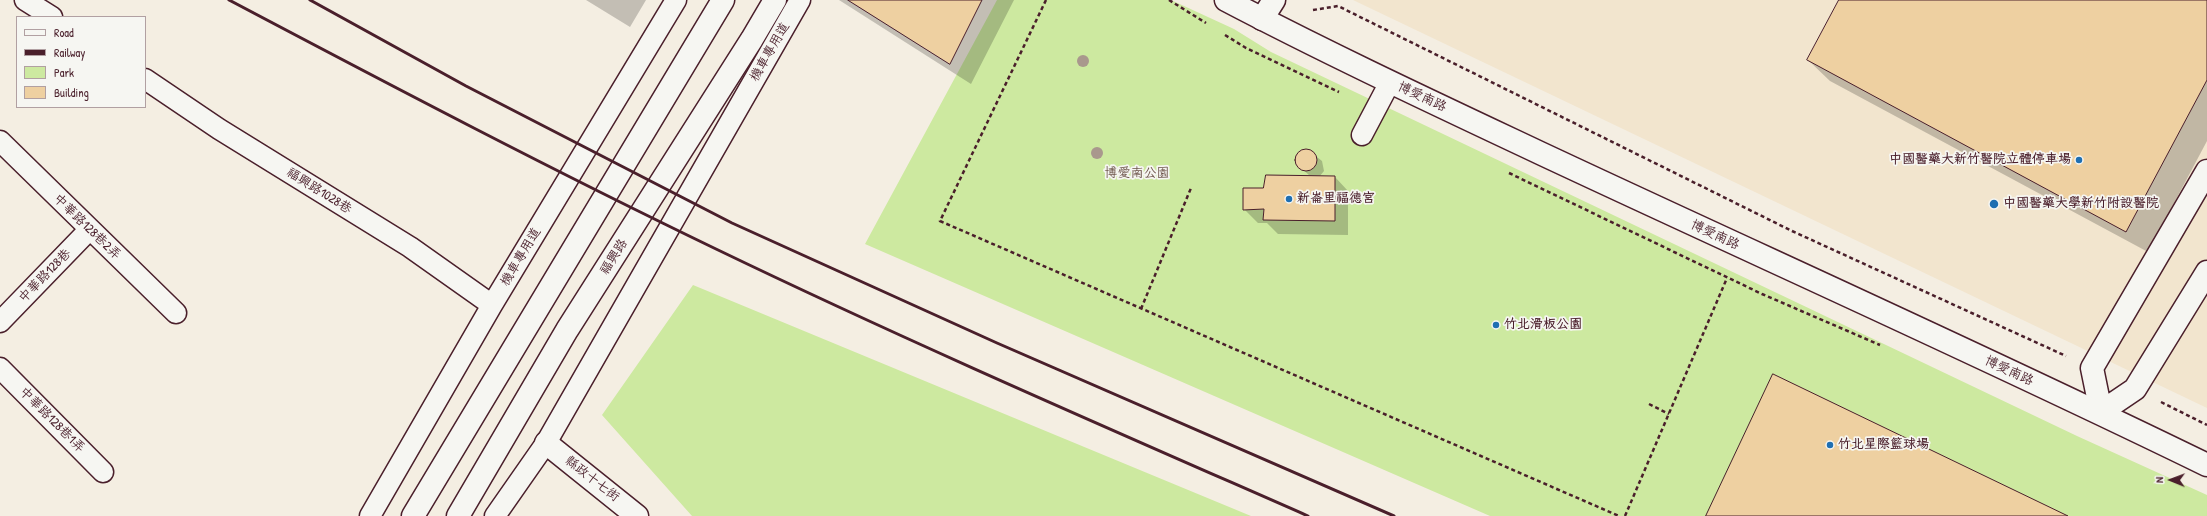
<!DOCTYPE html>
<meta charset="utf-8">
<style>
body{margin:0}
#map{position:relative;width:2207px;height:516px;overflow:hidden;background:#f4eee2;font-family:"Patrick Hand",sans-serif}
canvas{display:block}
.legend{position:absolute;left:16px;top:16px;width:130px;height:92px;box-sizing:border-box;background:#f6f6f2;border:1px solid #b1a0a2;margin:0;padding:5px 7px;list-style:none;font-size:12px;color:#4a1f2b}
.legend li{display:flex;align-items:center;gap:8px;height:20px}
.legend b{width:20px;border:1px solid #b1a0a2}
.north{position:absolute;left:2151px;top:460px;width:40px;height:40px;-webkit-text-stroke:3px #f6f6f2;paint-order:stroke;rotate:271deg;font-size:11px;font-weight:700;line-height:16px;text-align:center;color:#4a1f2b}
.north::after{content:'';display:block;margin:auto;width:14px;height:18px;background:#4a1f2b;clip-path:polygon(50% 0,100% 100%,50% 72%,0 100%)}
</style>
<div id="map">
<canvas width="2207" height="516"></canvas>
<ul class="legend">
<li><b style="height:5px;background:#f6f6f2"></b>Road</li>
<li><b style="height:5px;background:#4a1f2b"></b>Railway</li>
<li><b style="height:11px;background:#cde9a0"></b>Park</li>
<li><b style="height:11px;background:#eed0a1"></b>Building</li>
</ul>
<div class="north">N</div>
</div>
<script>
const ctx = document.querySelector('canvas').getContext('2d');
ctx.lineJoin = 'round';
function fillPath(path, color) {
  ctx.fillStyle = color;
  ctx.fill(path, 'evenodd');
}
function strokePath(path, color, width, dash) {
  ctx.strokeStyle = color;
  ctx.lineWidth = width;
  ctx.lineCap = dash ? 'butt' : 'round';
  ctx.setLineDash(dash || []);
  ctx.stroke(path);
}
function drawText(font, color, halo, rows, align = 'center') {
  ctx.font = font + ' "Patrick Hand","LXGW WenKai TC",sans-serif';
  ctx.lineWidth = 3.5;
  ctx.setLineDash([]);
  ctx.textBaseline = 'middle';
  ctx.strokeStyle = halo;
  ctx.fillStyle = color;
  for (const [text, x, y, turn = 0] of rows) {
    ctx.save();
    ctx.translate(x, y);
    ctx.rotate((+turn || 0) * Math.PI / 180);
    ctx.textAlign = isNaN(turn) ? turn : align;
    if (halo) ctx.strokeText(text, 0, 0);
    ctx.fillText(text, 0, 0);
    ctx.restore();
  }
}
const built = new Path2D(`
 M 1353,0 L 2207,0 L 2207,408 Z`);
const green = new Path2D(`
 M 997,0 L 1171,0 L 1234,29 L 1271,52 L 2077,436 L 2207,495 L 2207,516 L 1490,516 L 865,244 Z
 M 693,285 L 1251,516 L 692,516 L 602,415 Z`);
const shadow = new Path2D(`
 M 586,0 L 646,0 L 630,27 Z
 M 839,0 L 1014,0 L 971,84 Z
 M 1840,0 L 2207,0 L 2207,141 L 2148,252 L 1830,81 L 1808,60 Z
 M 1308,150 L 1322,161 L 1324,171 L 1319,177 L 1335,177 L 1348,191 L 1348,235 L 1278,234 L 1267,223 L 1258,223 L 1244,209 L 1264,189 L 1310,176 L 1298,165 L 1297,159 L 1302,151 Z`);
const building = new Path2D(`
 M 848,0 L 982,0 L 950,64 Z
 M 1839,0 L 2207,0 L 2207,80 L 2126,232 L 1807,60 Z
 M1295 160a11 11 0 1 1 22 0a11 11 0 1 1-22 0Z
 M 1266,175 L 1335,176 L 1335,221 L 1263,220 L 1264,209 L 1243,210 L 1243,188 L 1263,188 Z
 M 1773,374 L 2068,516 L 1706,516 Z`);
const path = new Path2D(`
 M 1046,0 L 940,221 L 1619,516
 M 1169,0 L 1206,23
 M 1313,10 L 1338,6 L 1792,231 L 2066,356
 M 1225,35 L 1246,48 L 1339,92
 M 1509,173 L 1762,294 L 1880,345
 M 1141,309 L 1191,188
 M 2161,402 L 2207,425
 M 1649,404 L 1669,414
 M 1625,516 L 1727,278`);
const lane = new Path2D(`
 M 25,0 L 52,17
 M 145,79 L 219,129 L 410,247 L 492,305
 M 1362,135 L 1390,82
 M 0,141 L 176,313
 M 0,322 L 89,230
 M 0,368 L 103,472
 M 370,516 L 492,305 L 676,0
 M 495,516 L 546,443 L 800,0`);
const street = new Path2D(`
 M 1262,19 L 1274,0
 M 2207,171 L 2092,368 L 2101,412 L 2135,389 L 2207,272
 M 546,443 L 637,516`);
const secondary = new Path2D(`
 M 1226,0 C 1329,54 1434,103 1540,153 C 1762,257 1986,357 2207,465
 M 413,516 L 723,0
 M 458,516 L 567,330 L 752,39 L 775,0`);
const rail = new Path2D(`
 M 229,0 C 390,85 552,170 716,249 C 911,343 1110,429 1308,516
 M 310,0 L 466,86 L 732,223 L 997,343 L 1394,516`);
const trees = [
 [1083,61],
 [1097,153]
];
const markers = [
 [2079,160,4,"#1f6fb2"],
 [1289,199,4,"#1f6fb2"],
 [1994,204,5,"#1f6fb2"],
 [1496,325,4,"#1f6fb2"],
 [1830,445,4,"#1f6fb2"]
];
const streetNames = [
 ["機車專用道",770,52,-60],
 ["博愛南路",1422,97,25],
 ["福興路1028巷",319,191,32],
 ["中華路128巷2弄",87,227,44],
 ["博愛南路",1715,235,25],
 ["機車專用道",521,257,-59],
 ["福興路",614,257,-58],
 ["中華路128巷",45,276,-46],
 ["博愛南路",2009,371,25],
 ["中華路128巷1弄",52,420,45],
 ["縣政十七街",592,479,38]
];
const poiNames = [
 ["中國醫藥大新竹醫院立體停車場",2071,160,"right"],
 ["新崙里福德宮",1297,199],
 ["中國醫藥大學新竹附設醫院",2003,204],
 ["竹北滑板公園",1504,325],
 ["竹北星際籃球場",1838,445]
];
const parkNames = [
 ["博愛南公園",1137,174]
];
fillPath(built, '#f2e5ce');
fillPath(green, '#cde9a0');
fillPath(shadow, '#0003');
fillPath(building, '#eed0a1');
strokePath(building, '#4a1f2b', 1);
strokePath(lane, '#4a1f2b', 23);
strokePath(street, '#4a1f2b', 25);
strokePath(secondary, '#4a1f2b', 25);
strokePath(path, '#4a1f2b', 2.5, [4, 3]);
strokePath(lane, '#f6f6f2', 20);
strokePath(street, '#f6f6f2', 22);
strokePath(secondary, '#f6f6f2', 22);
strokePath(rail, '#4a1f2b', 3);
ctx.fillStyle = '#a9988d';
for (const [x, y] of trees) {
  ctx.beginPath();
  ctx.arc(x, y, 6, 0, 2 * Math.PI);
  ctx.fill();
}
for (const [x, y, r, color] of markers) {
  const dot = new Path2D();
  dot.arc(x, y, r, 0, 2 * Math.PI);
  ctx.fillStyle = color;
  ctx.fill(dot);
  strokePath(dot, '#f6f6f2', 1.5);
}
drawText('13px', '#4a1f2b', '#f6f6f2', streetNames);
drawText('bold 13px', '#4a1f2b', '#f6f6f2', poiNames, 'left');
drawText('13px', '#6b5248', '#f6f6f2', parkNames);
</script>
